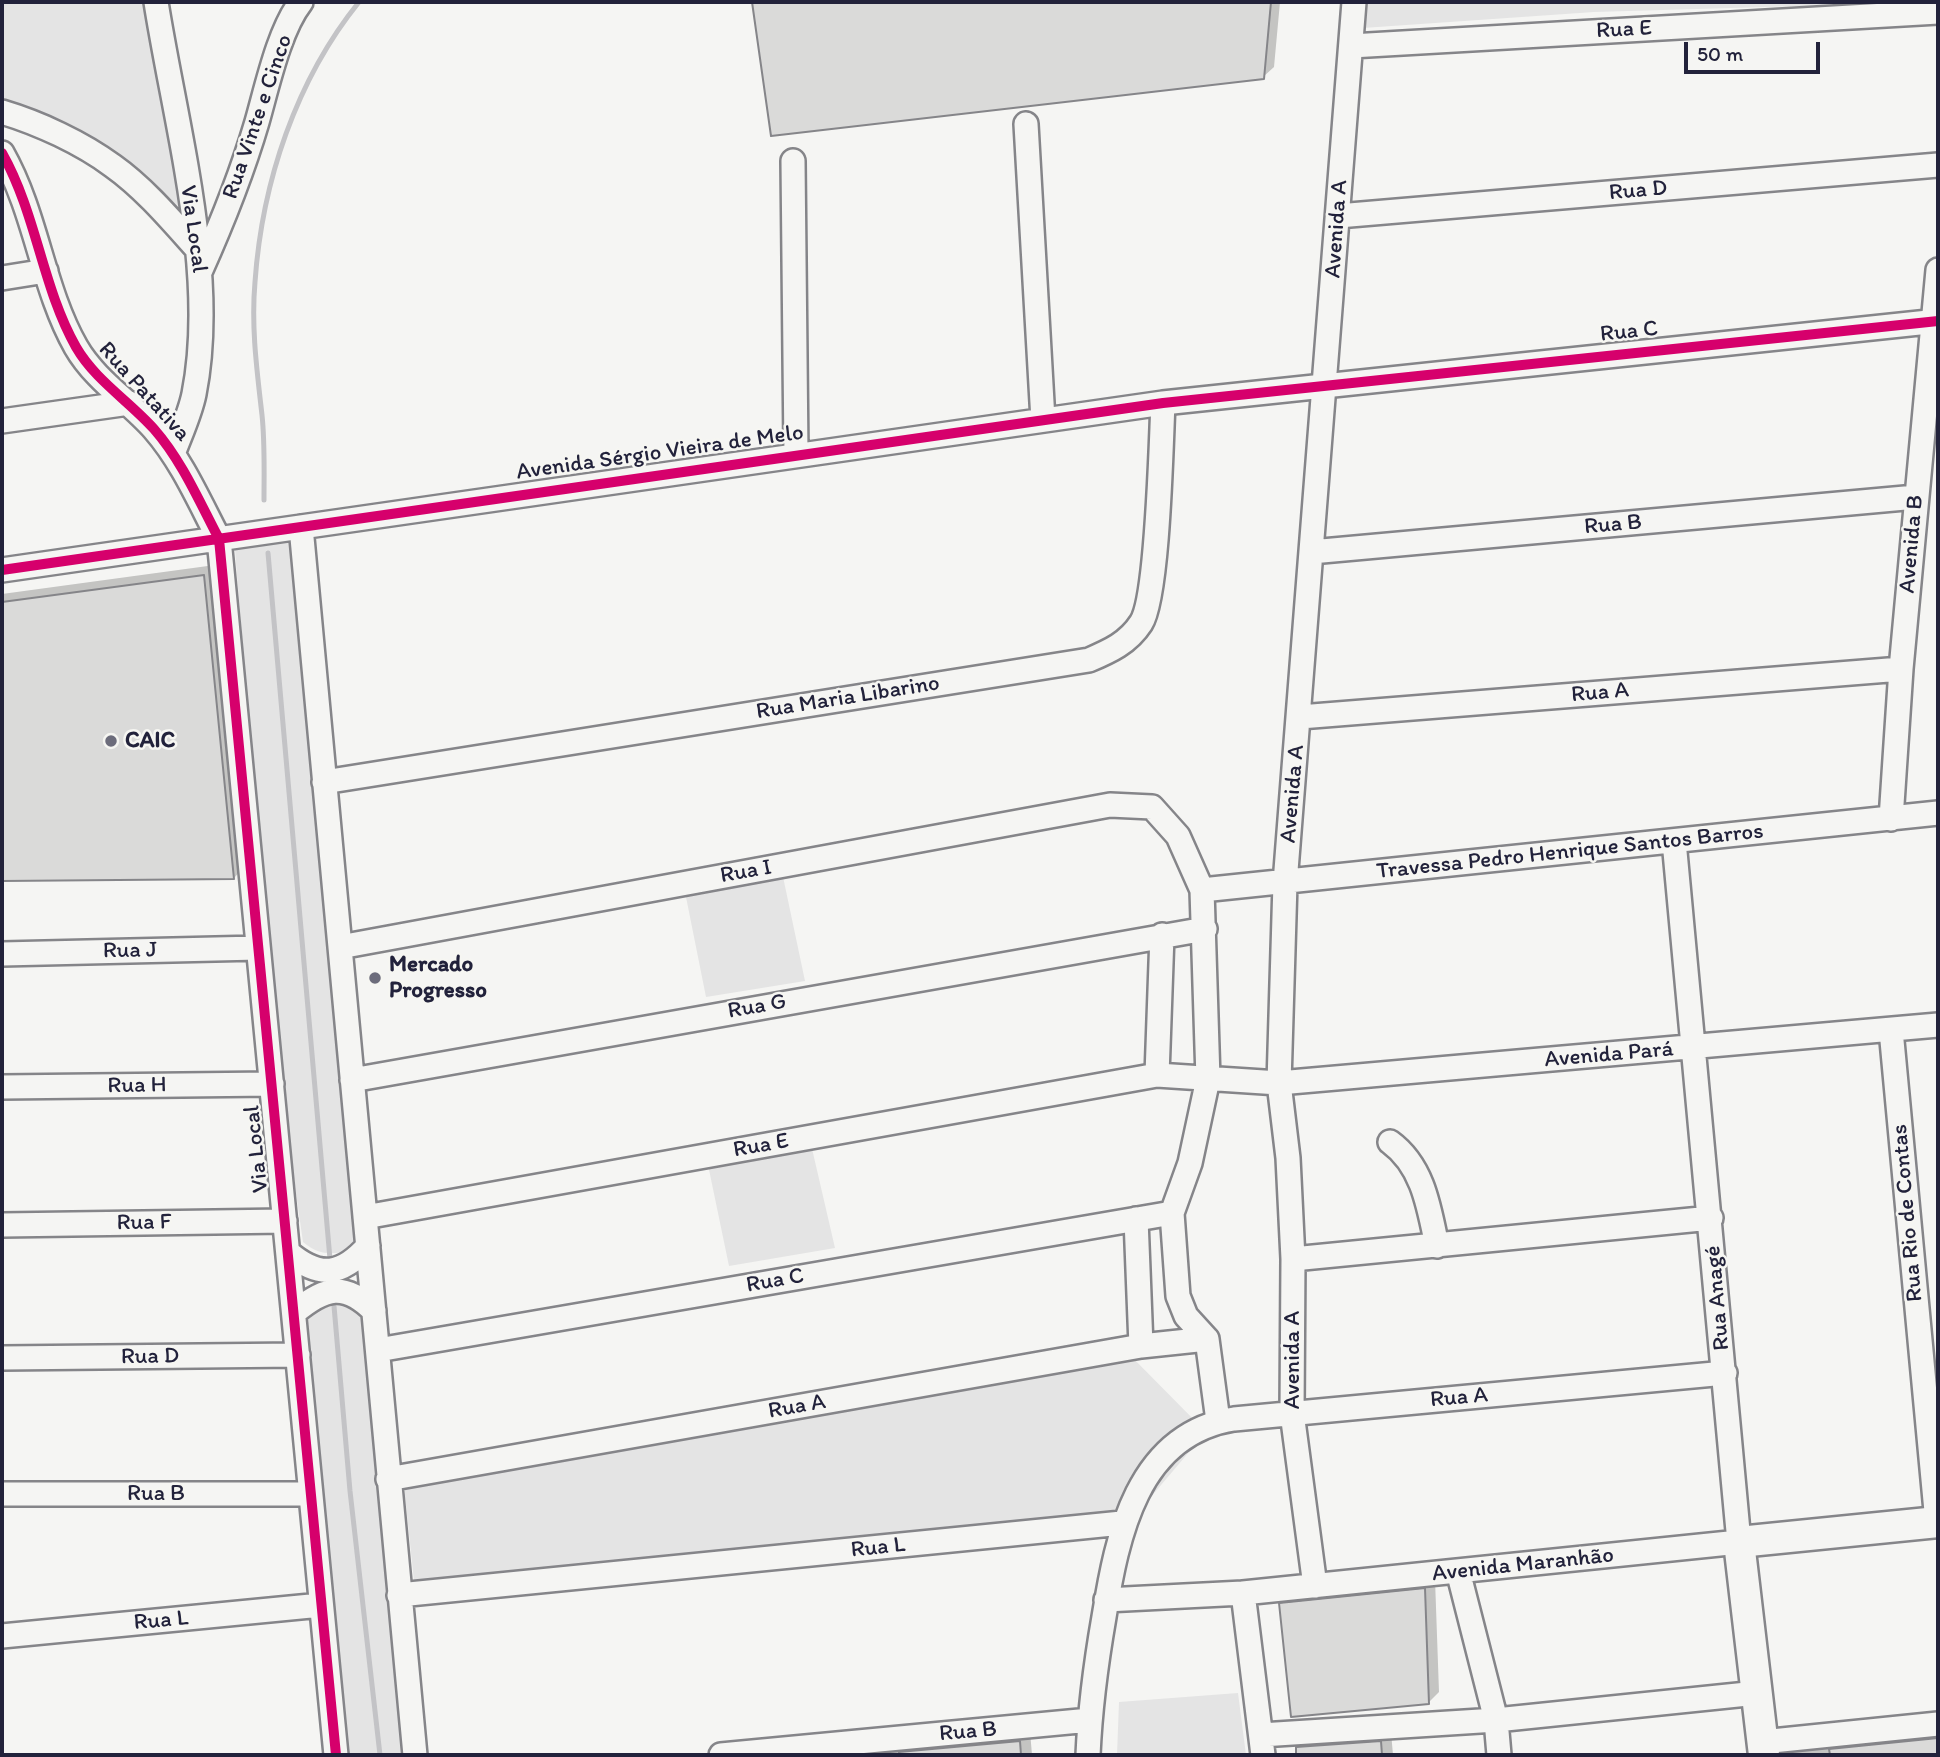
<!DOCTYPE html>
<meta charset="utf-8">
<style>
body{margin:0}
#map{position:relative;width:1940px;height:1757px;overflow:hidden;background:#f5f5f3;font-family:Itim,sans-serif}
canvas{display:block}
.frame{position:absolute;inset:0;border:4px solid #22223b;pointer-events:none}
.scale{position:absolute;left:1684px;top:42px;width:136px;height:32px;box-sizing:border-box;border:4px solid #22223b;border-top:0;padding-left:9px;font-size:21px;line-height:24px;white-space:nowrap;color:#22223b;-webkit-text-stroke:5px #f6f6f2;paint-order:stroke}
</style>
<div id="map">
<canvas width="1940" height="1757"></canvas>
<div class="frame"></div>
<div class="scale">50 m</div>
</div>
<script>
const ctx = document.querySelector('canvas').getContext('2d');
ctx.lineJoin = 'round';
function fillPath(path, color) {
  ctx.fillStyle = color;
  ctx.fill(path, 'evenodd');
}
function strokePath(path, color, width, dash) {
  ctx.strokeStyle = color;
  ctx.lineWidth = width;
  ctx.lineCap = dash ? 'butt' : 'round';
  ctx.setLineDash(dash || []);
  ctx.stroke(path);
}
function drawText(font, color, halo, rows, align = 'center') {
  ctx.font = font + ' Itim,sans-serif';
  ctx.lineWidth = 5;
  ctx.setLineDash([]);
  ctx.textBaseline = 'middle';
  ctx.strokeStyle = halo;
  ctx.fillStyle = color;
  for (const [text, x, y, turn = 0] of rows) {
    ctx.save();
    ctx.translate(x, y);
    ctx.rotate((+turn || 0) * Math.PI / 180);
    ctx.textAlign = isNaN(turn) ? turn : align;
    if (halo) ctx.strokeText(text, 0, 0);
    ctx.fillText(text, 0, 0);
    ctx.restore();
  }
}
const green = new Path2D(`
 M 2,2 L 145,2 L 184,216 L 60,145 L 2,117 Z
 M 1366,2 L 1938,2 L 1594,12 L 1363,28 Z
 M 288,537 L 296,544 L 357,1235 L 348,1252 C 328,1254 319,1255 303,1242 C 270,1017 255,790 236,563 L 235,548 L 242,544 Z
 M 782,872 L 805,981 L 706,997 L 685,892 Z
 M 810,1140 L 835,1248 L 729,1266 L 707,1160 Z
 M 342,1298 L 361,1309 L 370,1333 L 412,1755 L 346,1755 L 302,1325 L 310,1311 Z
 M 1125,1350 L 1206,1432 L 1139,1511 L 640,1570 L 414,1581 L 404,1486 Z
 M 1238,1693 L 1246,1755 L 1117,1755 L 1119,1702 Z`);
const shadow = new Path2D(`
 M 754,2 L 1280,2 L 1274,67 L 1263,77 L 772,134 Z
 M 215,565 L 244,867 L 234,878 L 2,879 L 2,594 Z
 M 1435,1579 L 1439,1692 L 1428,1703 L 1281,1604 L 1292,1593 Z
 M 1938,1729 L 1938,1755 L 1783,1755 L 1794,1744 Z
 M 1030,1731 L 1032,1755 L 857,1755 L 865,1747 Z
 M 1391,1732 L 1393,1755 L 1303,1755 L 1302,1747 L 1313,1737 Z`);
const stream = new Path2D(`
 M 264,500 C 264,472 265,443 262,415 C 257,371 251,327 255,282 C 262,182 296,80 359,2
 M 268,553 L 330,1259
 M 334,1306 L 350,1491 L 380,1755`);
const building = new Path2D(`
 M 752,2 L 1271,2 L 1264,79 L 771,136 Z
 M 204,575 L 234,879 L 2,881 L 2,602 Z
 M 1425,1588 L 1429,1704 L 1291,1717 L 1279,1603 Z
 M 1938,1738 L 1938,1755 L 1830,1755 L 1829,1749 Z
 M 1020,1741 L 1021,1755 L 899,1755 L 899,1752 Z
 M 1381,1741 L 1382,1755 L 1296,1755 L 1296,1747 Z`);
const minor = new Path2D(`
 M 156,2 C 175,123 218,273 194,394 C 190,414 180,435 173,454
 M 1351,46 L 1938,12
 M 2,112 C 39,123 82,143 113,166 C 144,188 171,220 197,249
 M 1026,124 L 1043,420
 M 2,153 C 37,215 42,287 76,347 C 95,380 129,401 154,429 C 182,461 199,501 219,539 L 336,1755
 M 793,161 L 796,454
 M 1338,216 L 1938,165
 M 200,272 C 222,223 242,173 257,122 C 267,87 279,30 301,2
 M 2,278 L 46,271
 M 2,421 L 129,403
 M 301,527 L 415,1755
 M 1311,552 L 1916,497
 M 2,570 L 1163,403 L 1938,321
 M 1300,717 L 1901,669
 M 324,782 L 1089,660 C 1110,651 1128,643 1141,623 C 1158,597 1161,443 1163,403
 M 1891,819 L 1901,669 L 1938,270
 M 1202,890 L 1938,813
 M 340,947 L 1110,805 L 1152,807 L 1178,836 L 1202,890 L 1208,1079 L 1190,1163 L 1172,1213 L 1178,1296 L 1186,1316 L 1207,1339 L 1218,1421
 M 2,954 L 258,948
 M 1891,1030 L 1937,1522
 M 1157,1075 L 1162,935
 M 352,1080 L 1205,929
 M 2,1087 L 272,1084
 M 1390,1142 C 1423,1166 1429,1207 1437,1246
 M 365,1217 L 1157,1075 L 1279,1083 L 1938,1025
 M 1136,1219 L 1141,1346
 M 2,1225 L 285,1221
 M 289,1253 C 320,1279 342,1275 368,1246
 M 1293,1259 L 1711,1218
 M 295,1312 C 325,1287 345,1282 374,1311
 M 378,1350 L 1172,1213
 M 2,1358 L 298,1355
 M 388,1479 L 1141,1346 L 1207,1339
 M 2,1494 L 310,1494
 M 1458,1571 L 1496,1720 L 1499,1755
 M 1315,1586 L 1292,1413 L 1293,1259 L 1288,1158 L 1279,1083 L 1285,883 L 1354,2
 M 1243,1593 L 1263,1755
 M 399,1595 L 1122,1523
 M 1106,1600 L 1243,1593 L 1739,1542 L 1674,841
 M 2,1636 L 321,1605
 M 1261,1735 L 1496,1720 L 1757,1693
 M 1762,1742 L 1938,1724
 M 721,1755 L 1090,1720
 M 1088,1755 C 1090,1709 1096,1663 1104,1617 C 1117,1536 1137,1434 1234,1419 L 1725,1373`);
const major = new Path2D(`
 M 1764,1755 L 1739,1542 L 1938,1522`);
const cycleway = new Path2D(`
 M 2,153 C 37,215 42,287 76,347 C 95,380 129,401 154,429 C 182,461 199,501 219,539 L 336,1755
 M 2,570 L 1163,403 L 1938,321`);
const markers = [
 [111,741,7,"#6c6c7b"],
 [375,978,7,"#6c6c7b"]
];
const streetNames = [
 ["Rua E",1624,30,-3],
 ["Rua Vinte e Cinco",258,117,-71],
 ["Rua D",1638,191,-5],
 ["Via Local",193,229,82],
 ["Avenida A",1337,229,-86],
 ["Rua C",1629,332,-6],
 ["Rua Patativa",144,392,48],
 ["Avenida Sérgio Vieira de Melo",660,453,-8],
 ["Rua B",1613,525,-5],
 ["Avenida B",1912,544,-85],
 ["Rua A",1600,693,-5],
 ["Rua Maria Libarino",848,698,-9],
 ["Avenida A",1293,794,-85],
 ["Travessa Pedro Henrique Santos Barros",1570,852,-6],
 ["Rua I",746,872,-10],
 ["Rua J",130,951,-1],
 ["Rua G",757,1007,-10],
 ["Avenida Pará",1609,1055,-5],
 ["Rua H",137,1086,-1],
 ["Rua E",761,1146,-10],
 ["Via Local",257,1149,-96],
 ["Rua Rio de Contas",1908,1213,-95],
 ["Rua F",144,1223,-1],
 ["Rua C",775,1281,-10],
 ["Rua Anagé",1718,1298,-95],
 ["Rua D",150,1357,-1],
 ["Avenida A",1293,1360,-90],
 ["Rua A",1459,1398,-5],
 ["Rua A",797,1407,-10],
 ["Rua B",156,1494],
 ["Rua L",878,1548,-6],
 ["Avenida Maranhão",1523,1565,-6],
 ["Rua L",161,1621,-5],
 ["Rua B",968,1732,-5]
];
const poiNames = [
 ["CAIC",125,741],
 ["Mercado",389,965],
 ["Progresso",389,991]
];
fillPath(green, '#e4e4e4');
fillPath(shadow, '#0003');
strokePath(stream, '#c3c3c6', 5);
fillPath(building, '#dadad9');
strokePath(building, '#858589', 2);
strokePath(minor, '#858589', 28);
strokePath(major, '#858589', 35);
strokePath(minor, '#f5f5f3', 23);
strokePath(major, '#f5f5f3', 30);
strokePath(cycleway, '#d6006c', 10);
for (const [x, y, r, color] of markers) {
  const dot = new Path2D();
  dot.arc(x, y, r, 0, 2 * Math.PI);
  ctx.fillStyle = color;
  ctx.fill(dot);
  strokePath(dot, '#f6f6f2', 2.5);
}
drawText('23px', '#22223b', '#f6f6f2', streetNames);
drawText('bold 23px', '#22223b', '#f6f6f2', poiNames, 'left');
</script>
